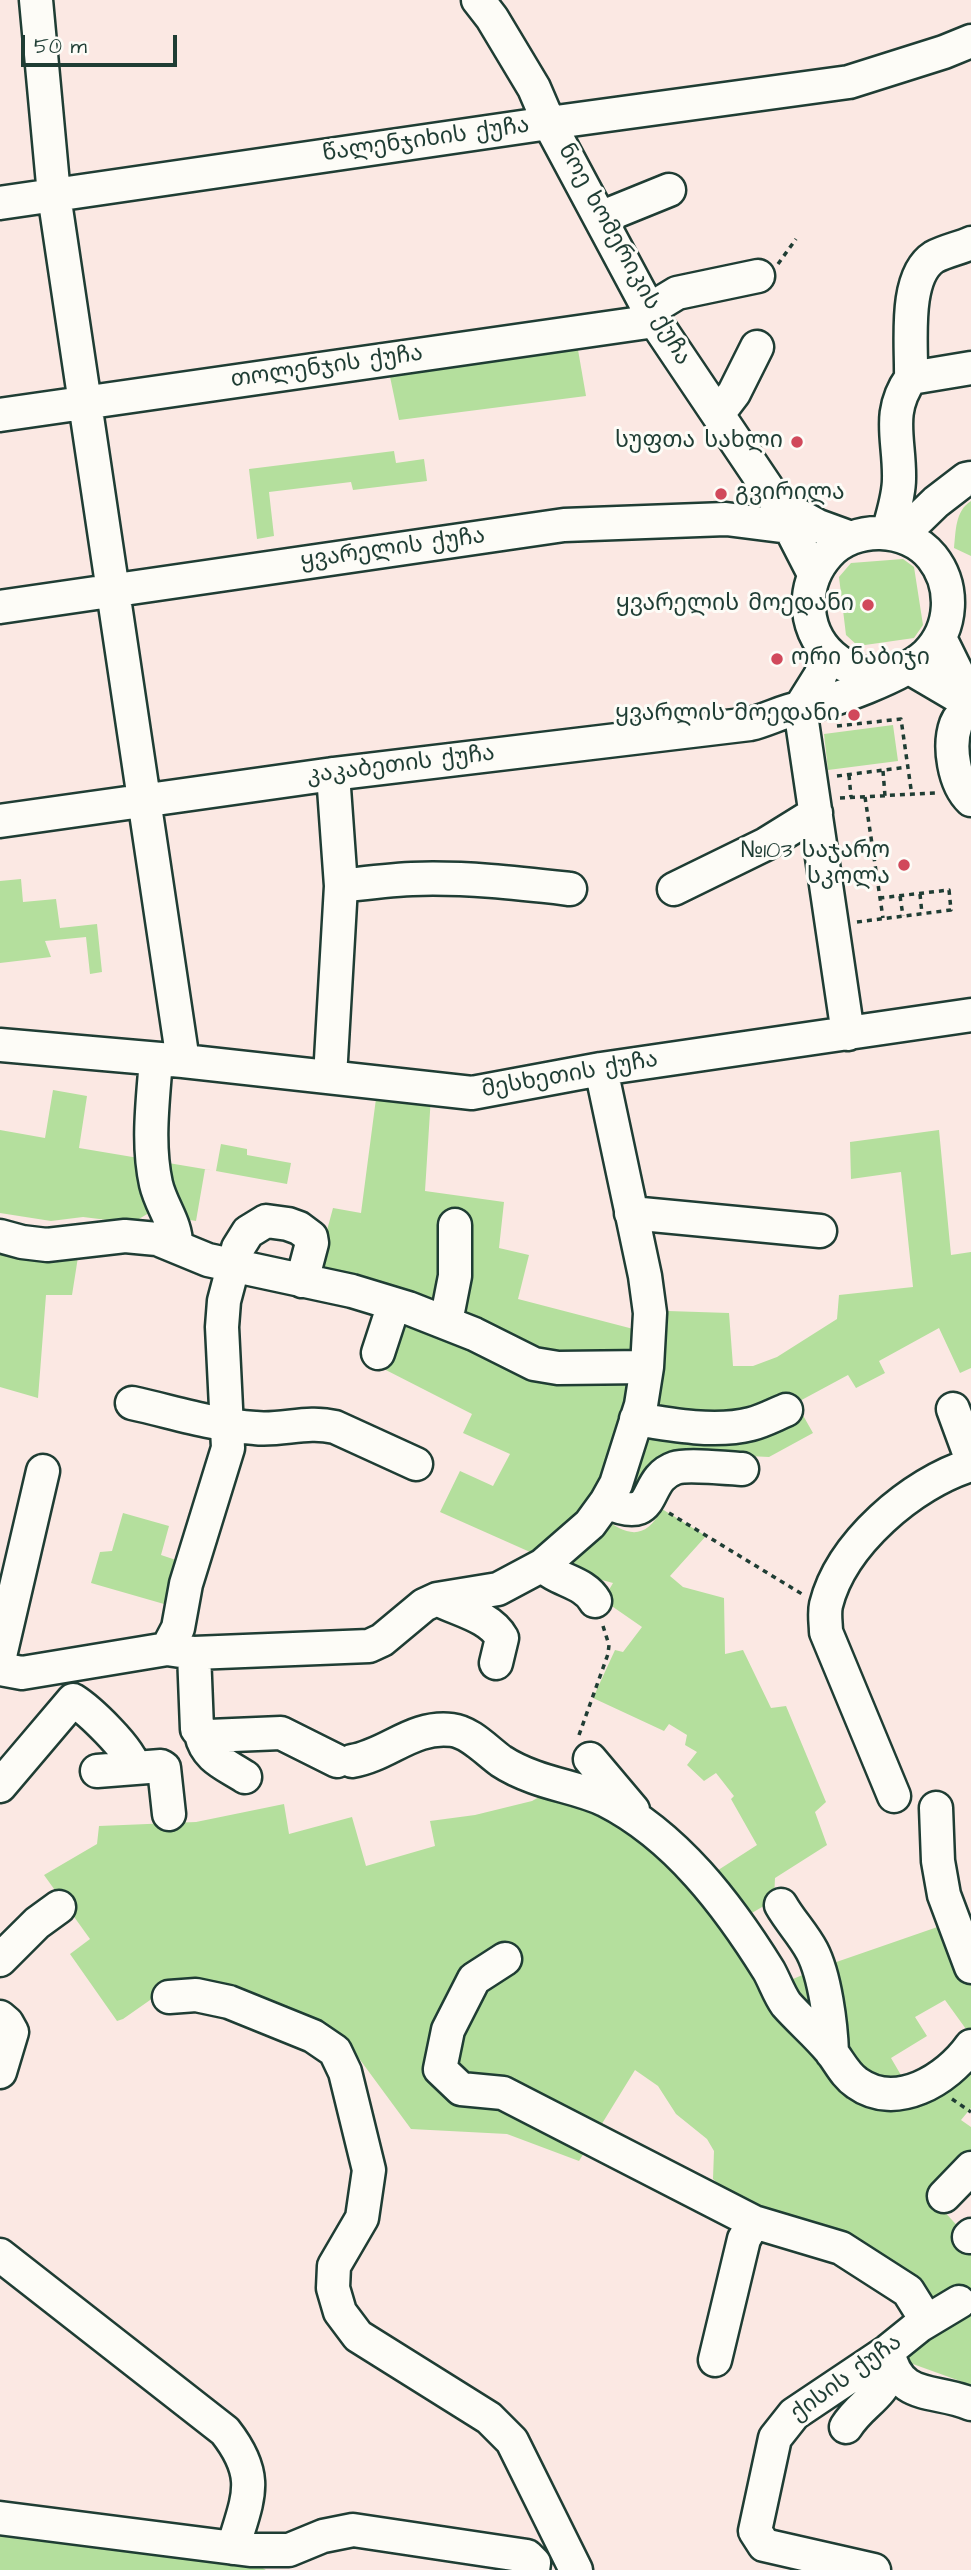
<!DOCTYPE html>
<meta charset="utf-8">
<style>
body{margin:0}
#map{position:relative;width:971px;height:2570px;overflow:hidden;background:#fbe8e3;font-family:"Architects Daughter",sans-serif}
canvas{display:block}
.scale{position:absolute;left:21px;top:35px;width:156px;height:32px;box-sizing:border-box;border:4px solid #1f3d34;border-top:0;padding-left:9px;font-size:21px;line-height:24px;white-space:nowrap;color:#1f3d34;-webkit-text-stroke:5px #fdfcf7;paint-order:stroke}
</style>
<div id="map">
<canvas width="971" height="2570"></canvas>
<div class="scale">50 m</div>
</div>
<script>
const ctx = document.querySelector('canvas').getContext('2d');
ctx.lineJoin = 'round';
function fillPath(path, color) {
  ctx.fillStyle = color;
  ctx.fill(path, 'evenodd');
}
function strokePath(path, color, width, dash) {
  ctx.strokeStyle = color;
  ctx.lineWidth = width;
  ctx.lineCap = dash ? 'butt' : 'round';
  ctx.setLineDash(dash || []);
  ctx.stroke(path);
}
function drawText(font, color, halo, rows, align = 'center') {
  ctx.font = font + ' "Architects Daughter","Noto Sans Georgian",sans-serif';
  ctx.lineWidth = 6;
  ctx.setLineDash([]);
  ctx.textBaseline = 'middle';
  ctx.strokeStyle = halo;
  ctx.fillStyle = color;
  for (const [text, x, y, turn = 0] of rows) {
    ctx.save();
    ctx.translate(x, y);
    ctx.rotate((+turn || 0) * Math.PI / 180);
    ctx.textAlign = isNaN(turn) ? turn : align;
    if (halo) ctx.strokeText(text, 0, 0);
    ctx.fillText(text, 0, 0);
    ctx.restore();
  }
}
const green = new Path2D(`
 M 577,344 L 586,396 L 399,420 L 388,367 Z
 M 394,451 L 396,463 L 424,459 L 427,481 L 353,490 L 351,482 L 269,492 L 274,536 L 257,539 L 249,469 Z
 M 971,501 L 971,556 L 954,548 C 956,531 955,511 971,501 Z
 M 903,559 L 914,567 L 923,625 L 914,638 L 858,646 L 846,635 L 839,577 L 851,563 Z
 M 893,725 L 898,761 L 828,770 L 824,734 Z
 M 21,879 L 23,902 L 56,899 L 60,928 L 97,924 L 102,972 L 90,974 L 86,937 L 45,941 L 51,957 L 0,963 L 0,881 Z
 M 53,1090 L 87,1096 L 79,1148 L 216,1171 L 221,1144 L 247,1149 L 247,1155 L 291,1163 L 287,1184 L 205,1169 L 196,1221 L 149,1213 L 132,1223 L 83,1217 L 51,1221 L 0,1213 L 0,1130 L 45,1138 Z
 M 377,1091 L 431,1096 L 425,1191 L 504,1202 L 499,1248 L 529,1255 L 518,1299 L 641,1331 L 640,1342 L 628,1358 L 532,1352 L 316,1271 L 333,1208 L 361,1213 Z
 M 939,1130 L 951,1255 L 971,1252 L 971,1368 L 960,1373 L 939,1328 L 879,1361 L 885,1373 L 856,1388 L 848,1375 L 796,1403 L 813,1433 L 769,1457 L 688,1453 L 635,1486 L 626,1483 L 640,1439 L 732,1445 L 735,1417 L 652,1409 L 662,1314 L 668,1311 L 729,1313 L 733,1366 L 753,1366 L 777,1357 L 837,1319 L 839,1295 L 913,1287 L 901,1172 L 851,1179 L 850,1142 Z
 M 0,1245 L 78,1257 L 72,1295 L 46,1295 L 38,1398 L 0,1387 Z
 M 395,1313 L 631,1382 L 602,1493 L 539,1556 L 440,1512 L 460,1471 L 493,1486 L 510,1454 L 463,1433 L 472,1414 L 378,1366 Z
 M 662,1509 L 706,1536 L 670,1576 L 683,1587 L 724,1598 L 725,1654 L 743,1650 L 771,1708 L 786,1706 L 826,1802 L 815,1812 L 827,1845 L 775,1878 L 774,1900 L 745,1917 L 709,1876 L 757,1845 L 731,1799 L 734,1796 L 716,1773 L 704,1781 L 687,1765 L 697,1752 L 685,1745 L 687,1735 L 669,1724 L 664,1731 L 593,1698 L 615,1650 L 623,1652 L 642,1627 L 603,1600 L 613,1583 L 565,1570 L 553,1561 L 602,1517 C 627,1536 645,1541 662,1509 Z
 M 123,1513 L 169,1526 L 161,1555 L 176,1560 L 164,1604 L 91,1583 L 100,1552 L 112,1551 Z
 M 552,1790 L 661,1844 L 874,2096 L 971,2054 L 971,2108 L 961,2120 L 971,2127 L 971,2159 L 932,2198 L 962,2231 L 971,2223 L 971,2385 L 899,2359 L 932,2322 L 738,2202 L 713,2179 L 714,2151 L 707,2139 L 676,2114 L 658,2086 L 635,2070 L 579,2161 L 507,2134 L 411,2129 L 344,2038 L 163,1991 L 123,2019 L 117,2021 L 70,1954 L 90,1939 L 44,1875 L 97,1844 L 99,1826 L 196,1822 L 284,1804 L 289,1834 L 352,1817 L 366,1866 L 435,1846 L 430,1821 L 475,1815 L 532,1801 Z
 M 949,1923 L 971,1978 L 971,2036 L 945,2000 L 915,2017 L 927,2036 L 891,2058 L 905,2082 L 870,2086 L 788,1981 L 822,1967 Z
 M 0,2530 L 249,2560 L 266,2570 L 0,2570 Z`);
const path = new Path2D(`
 M 778,264 L 796,239
 M 837,726 L 901,719 L 912,796
 M 883,771 L 885,796
 M 849,775 L 851,797
 M 837,776 L 908,767
 M 865,797 L 883,918
 M 840,798 L 935,793
 M 847,852 L 873,849
 M 851,879 L 877,875
 M 920,894 L 922,914
 M 900,896 L 903,916
 M 857,922 L 951,910 L 949,890 L 880,898
 M 669,1513 L 802,1594
 M 579,1735 L 608,1654 L 609,1645 L 603,1626
 M 952,2099 L 971,2112`);
const minor = new Path2D(`
 M 36,0 L 54,195 L 183,1061
 M 478,0 L 492,18 L 534,88 L 549,123 L 655,321 L 778,504 L 814,574
 M 0,203 L 549,123 L 849,82 L 944,52 L 971,41
 M 600,218 L 669,190
 M 649,310 L 677,293 L 758,276
 M 911,378 C 912,345 903,277 934,257 C 945,251 960,248 971,243
 M 718,414 L 734,393 L 757,347
 M 0,415 L 655,321
 M 778,504 L 818,526 L 851,538
 M 888,533 C 892,516 899,497 899,479 C 900,440 886,413 911,378 L 971,368
 M 901,536 L 936,502 L 966,479 L 971,478
 M 0,607 L 564,525 L 726,519 L 789,527
 M 940,638 L 971,701
 M 829,654 L 820,676 L 800,708 L 848,1034
 M 908,667 L 971,704
 M 971,707 C 965,712 959,716 956,724 C 948,746 954,784 971,800
 M 0,821 L 333,774 L 750,724 C 767,720 783,711 800,708 C 832,702 904,676 927,654 C 953,628 955,586 932,557 C 907,526 854,525 828,554 C 799,586 803,636 838,661 C 851,670 868,675 882,680
 M 341,886 C 365,883 388,880 412,879 C 465,877 517,883 570,889
 M 674,889 L 766,844 L 816,813
 M 0,1045 L 183,1061 L 472,1093 L 601,1069 L 971,1015
 M 156,1059 C 153,1101 147,1143 156,1184 C 161,1206 177,1224 176,1246
 M 330,1077 L 341,886 L 333,774
 M 631,1213 L 820,1231
 M 0,1236 L 22,1242 L 47,1245 L 125,1236 L 157,1239 L 208,1260 L 352,1291 L 408,1308 L 474,1334 L 534,1364 L 558,1368 L 647,1367
 M 446,1322 L 455,1276 L 455,1225
 M 378,1353 L 394,1304
 M 132,1403 C 173,1412 213,1425 255,1428 C 282,1431 307,1420 335,1427 L 416,1464
 M 953,1409 L 971,1458
 M 636,1419 C 671,1425 716,1433 751,1424 C 763,1421 774,1415 786,1410
 M 606,1502 C 661,1527 640,1480 675,1468 C 686,1464 727,1468 742,1469
 M 543,1565 C 556,1581 584,1581 595,1601
 M 437,1599 C 458,1610 490,1616 502,1638 L 496,1663
 M 167,1649 L 178,1628 L 186,1584 L 228,1448 L 222,1327 L 224,1301 L 238,1248 L 248,1232 L 266,1221 L 288,1224 L 299,1228 L 311,1237 L 312,1243 L 302,1281
 M 194,1653 L 197,1729 L 201,1734 L 209,1736 L 281,1733 L 337,1761
 M 0,1656 L 43,1471
 M 0,1669 L 22,1673 L 167,1649 L 194,1653 L 369,1646 L 382,1640 L 424,1605 L 437,1599 L 498,1589 L 543,1565 L 590,1524 L 606,1502 L 616,1484 L 641,1405 L 647,1367 L 650,1313 L 645,1276 L 601,1069
 M 201,1734 C 206,1758 225,1764 245,1777
 M 590,1759 L 633,1810
 M 352,1761 C 388,1755 413,1725 452,1730 C 470,1732 487,1751 501,1761 C 510,1767 523,1773 534,1777 C 558,1786 582,1789 605,1800 C 676,1836 728,1905 769,1971 C 775,1982 779,1994 786,2004 C 800,2020 817,2034 830,2050 C 839,2061 845,2075 857,2083 C 896,2111 947,2080 971,2046
 M 97,1771 L 161,1766 L 164,1768 L 169,1814
 M 0,1786 L 73,1700 C 89,1710 130,1749 134,1767
 M 894,1796 L 826,1632 C 826,1624 824,1614 826,1605 C 841,1544 912,1483 971,1465
 M 936,1808 L 938,1861 L 944,1895 L 971,1967
 M 781,1905 C 790,1921 803,1934 812,1951 C 825,1976 831,2024 832,2053
 M 505,1959 L 474,1979 L 448,2030 L 440,2069 L 461,2089 L 503,2093 L 754,2222
 M 0,1960 L 37,1923 L 59,1907
 M 169,1997 L 196,1995 L 229,2002 L 313,2036 L 335,2051 L 345,2072 L 369,2170 L 362,2218 L 334,2266 L 333,2288 L 340,2312 L 358,2336 L 489,2418 L 512,2441 L 576,2570
 M 0,2017 L 7,2023 L 12,2032 L 0,2072
 M 944,2196 L 971,2168
 M 969,2237 L 971,2235
 M 0,2255 L 225,2431 C 261,2477 248,2497 233,2548
 M 919,2326 L 959,2302
 M 888,2351 C 899,2402 934,2388 971,2404
 M 715,2360 L 744,2239 L 754,2222 L 841,2248 L 908,2291 L 923,2315 L 919,2326 L 888,2351 L 794,2414 L 775,2438 L 755,2531 L 764,2545 L 874,2570
 M 846,2427 C 861,2403 880,2399 892,2369
 M 0,2518 L 250,2550 L 289,2550 L 323,2536 L 353,2530 L 527,2556 L 534,2563 L 533,2570`);
const markers = [
 [797,442,7,"#d1495b"],
 [721,494,7,"#d1495b"],
 [868,605,7,"#d1495b"],
 [777,659,7,"#d1495b"],
 [854,715,7,"#d1495b"],
 [904,865,7,"#d1495b"]
];
const streetNames = [
 ["წალენჯიხის ქუჩა",426,141,-8],
 ["ნოე ხომერიკის ქუჩა",623,255,61],
 ["თოლენჯის ქუჩა",327,368,-8],
 ["ყვარელის ქუჩა",393,550,-8],
 ["კაკაბეთის ქუჩა",401,766,-7],
 ["მესხეთის ქუჩა",570,1076,-10],
 ["ქისის ქუჩა",847,2379,-36]
];
const poiNames = [
 ["სუფთა სახლი",783,442],
 ["გვირილა",735,494,"left"],
 ["ყვარელის მოედანი",854,605],
 ["ორი ნაბიჯი",791,659,"left"],
 ["ყვარლის მოედანი",840,715],
 ["№103 საჯარო",890,852],
 ["სკოლა",890,878]
];
fillPath(green, '#b4df9d');
strokePath(minor, '#1f3d34', 37);
strokePath(path, '#1f3d34', 3.5, [5, 5]);
strokePath(minor, '#fdfcf7', 32);
for (const [x, y, r, color] of markers) {
  const dot = new Path2D();
  dot.arc(x, y, r, 0, 2 * Math.PI);
  ctx.fillStyle = color;
  ctx.fill(dot);
  strokePath(dot, '#fdfcf7', 2.5);
}
drawText('23px', '#1f3d34', '#fdfcf7', streetNames);
drawText('23px', '#1f3d34', '#fdfcf7', poiNames, 'right');
</script>
